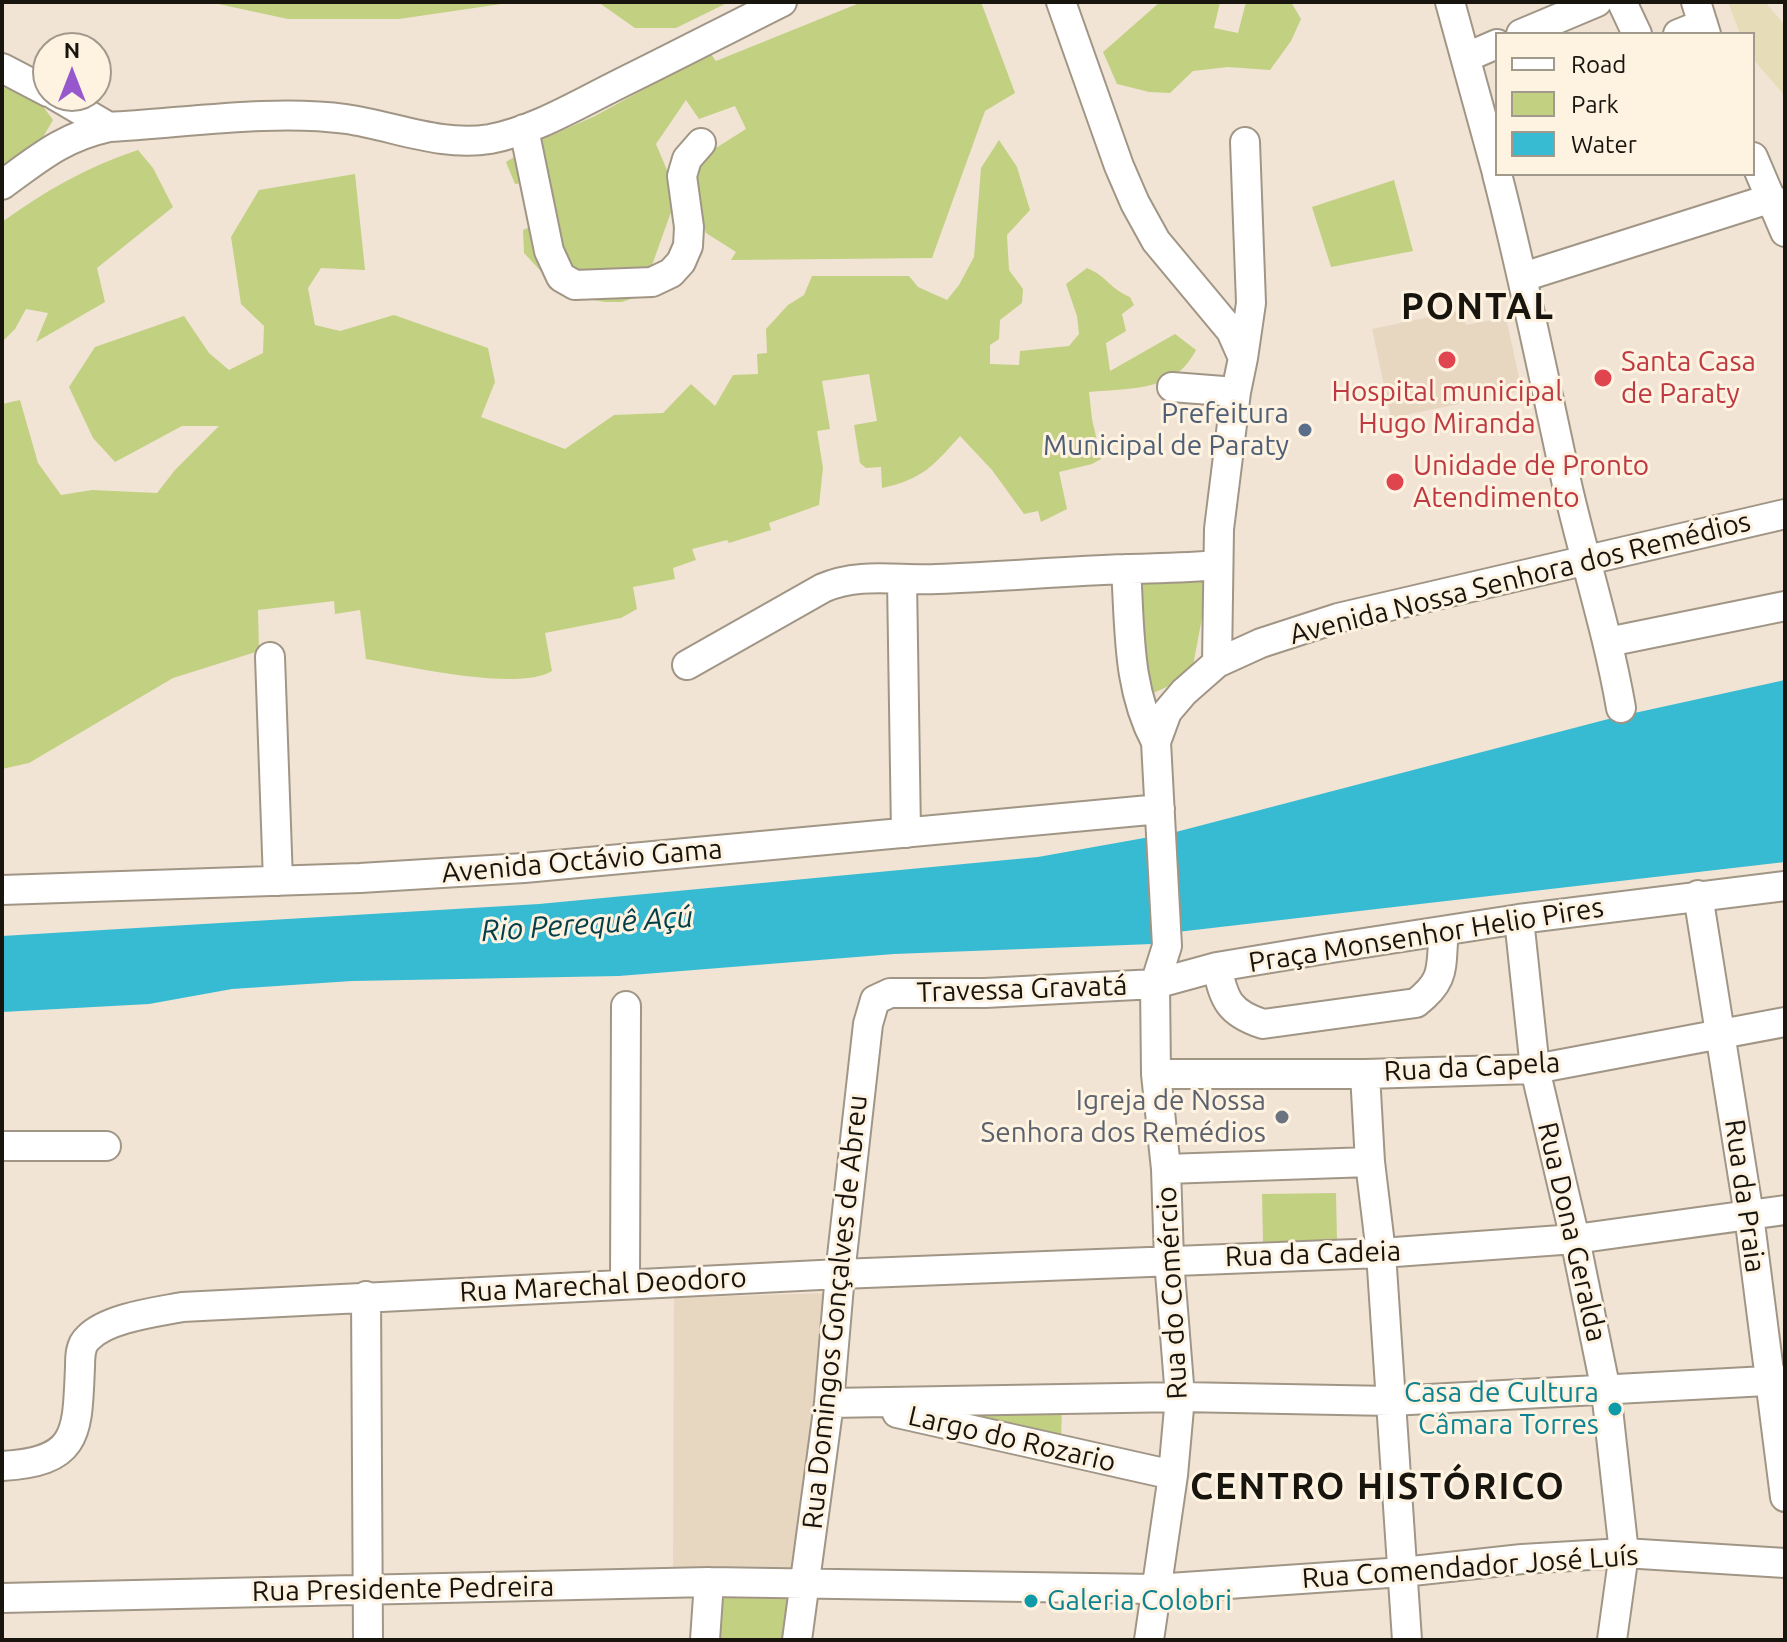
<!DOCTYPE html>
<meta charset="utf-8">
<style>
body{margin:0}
#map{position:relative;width:1787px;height:1642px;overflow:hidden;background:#f1e4d4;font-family:Ubuntu,sans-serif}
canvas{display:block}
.frame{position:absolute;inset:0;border:4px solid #18140e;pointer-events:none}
.legend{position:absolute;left:1495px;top:32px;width:260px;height:144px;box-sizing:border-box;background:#fef2e1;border:2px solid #a2998d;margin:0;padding:10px 14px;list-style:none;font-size:24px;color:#18140e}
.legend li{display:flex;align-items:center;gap:16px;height:40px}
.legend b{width:40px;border:2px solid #a2998d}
.north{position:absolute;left:32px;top:32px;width:80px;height:80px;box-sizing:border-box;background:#fef2e1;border:2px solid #a2998d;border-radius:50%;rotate:0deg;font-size:22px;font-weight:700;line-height:32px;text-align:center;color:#18140e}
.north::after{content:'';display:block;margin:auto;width:28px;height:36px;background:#9858cd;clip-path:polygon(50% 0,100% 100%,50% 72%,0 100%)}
</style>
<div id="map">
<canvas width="1787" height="1642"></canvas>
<div class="frame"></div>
<ul class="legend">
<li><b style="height:10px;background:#fff"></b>Road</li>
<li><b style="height:22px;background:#c2d082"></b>Park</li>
<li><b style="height:22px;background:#37bbd3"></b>Water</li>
</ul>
<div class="north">N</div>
</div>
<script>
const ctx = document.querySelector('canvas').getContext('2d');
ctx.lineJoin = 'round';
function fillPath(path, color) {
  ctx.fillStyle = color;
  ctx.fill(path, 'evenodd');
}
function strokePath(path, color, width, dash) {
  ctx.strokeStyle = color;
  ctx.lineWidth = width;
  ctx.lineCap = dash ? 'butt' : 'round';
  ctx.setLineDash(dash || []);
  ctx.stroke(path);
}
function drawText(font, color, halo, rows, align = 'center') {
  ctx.font = font + ' Ubuntu,sans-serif';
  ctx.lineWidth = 6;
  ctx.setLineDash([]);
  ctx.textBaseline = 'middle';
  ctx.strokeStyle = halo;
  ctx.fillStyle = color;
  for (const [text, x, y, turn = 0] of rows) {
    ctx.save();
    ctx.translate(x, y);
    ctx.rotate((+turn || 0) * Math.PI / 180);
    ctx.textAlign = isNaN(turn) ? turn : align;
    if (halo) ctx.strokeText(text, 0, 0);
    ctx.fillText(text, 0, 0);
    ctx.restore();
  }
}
const built = new Path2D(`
 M 1462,310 L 1466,325 L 1506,317 L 1522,391 L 1391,418 L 1372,329 Z
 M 827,1293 L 797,1568 L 673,1570 L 674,1298 Z`);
const green = new Path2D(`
 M 209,2 L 515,2 L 399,19 L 288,19 Z
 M 598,2 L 729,2 L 676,28 L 635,28 Z
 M 862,2 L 981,2 L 1015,93 L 985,111 L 932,258 L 731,260 L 736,252 L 706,233 L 693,191 L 700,158 L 746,129 L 735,106 L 699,119 L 686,100 L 656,144 L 669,175 L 671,212 L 646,282 L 645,294 L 622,302 L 605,302 L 563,295 L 524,253 L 523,230 L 542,221 L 535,182 L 515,184 L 506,162 L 541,140 L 595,116 L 710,53 L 716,61 Z
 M 1160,2 L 1220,2 L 1214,28 L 1238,33 L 1246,2 L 1291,2 L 1301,19 L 1291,41 L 1270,70 L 1228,67 L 1193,71 L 1170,93 L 1149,92 L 1117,84 L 1103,52 Z
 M 2,87 L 37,98 L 53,120 L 39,144 L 2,170 Z
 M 999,140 L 1017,167 L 1030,210 L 1007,235 L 1009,270 L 1023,289 L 1022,303 L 1000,320 L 999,339 L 990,345 L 990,364 L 1019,365 L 1020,351 L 1069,346 L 1079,334 L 1077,316 L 1066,284 L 1087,268 C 1108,277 1110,289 1130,297 L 1134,305 L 1122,314 L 1126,331 L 1106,343 L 1110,371 L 1175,334 L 1196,350 C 1192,357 1187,365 1181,370 C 1159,391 1117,389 1089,392 L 1092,419 L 1101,459 L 1092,464 L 1059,472 L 1067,509 L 1041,522 L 1038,511 L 1024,514 L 992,470 L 960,436 C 933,466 923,479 882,488 L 881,467 L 866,468 L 860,463 L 854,425 L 877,421 L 869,374 L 822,381 L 830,429 L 817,431 L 823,468 L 819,505 L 769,523 L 771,530 L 729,543 L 727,540 L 692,549 L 696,560 L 673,568 L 675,579 L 633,587 L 637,609 L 621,618 L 545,633 L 552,671 C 518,692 407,666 366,659 L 360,610 L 335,614 L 334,601 L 258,610 L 259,651 L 173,678 L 29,763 L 2,769 L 2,404 L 20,400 L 38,463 L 61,495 L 92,490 L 157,493 L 175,470 L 219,426 L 182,426 L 115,462 L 93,438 L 69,387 L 95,347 L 184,316 L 209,353 L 229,370 L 263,353 L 264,326 L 241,304 L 231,237 L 259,190 L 355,174 L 365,270 L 321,268 L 308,288 L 315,325 L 340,331 L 394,315 L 488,348 L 495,382 L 481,417 L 565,449 L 614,415 L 663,413 L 691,384 L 715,406 L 733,375 L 758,374 L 757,354 L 767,353 L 766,329 L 788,305 L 804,295 L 812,276 L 909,276 L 918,287 L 947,300 L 959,285 L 974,257 L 981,168 Z
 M 138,150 L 153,168 L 173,207 L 97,268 L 105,302 L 36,342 L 48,313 L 26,309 L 15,329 L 2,342 L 2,222 C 45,191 88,166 138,150 Z
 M 1394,180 L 1413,251 L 1331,267 L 1312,207 Z
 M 1205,571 L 1202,618 L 1191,676 L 1140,699 L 1139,579 Z
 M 1336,1193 L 1337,1240 L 1263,1242 L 1262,1194 Z
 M 1062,1405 L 1061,1440 L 952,1413 Z
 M 799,1593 L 791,1640 L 710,1640 L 712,1596 Z`);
const sand = new Path2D(`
 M 1728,2 L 1765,2 L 1785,25 L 1785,96 L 1753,59 L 1753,34 L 1740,34 Z`);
const water = new Path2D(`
 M 1785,680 L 1785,862 L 1177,932 L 1152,944 L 894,954 L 619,976 L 352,981 L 232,989 L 149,1004 L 2,1012 L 2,936 L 539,904 L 1038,857 L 1172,833 L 1616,717 Z`);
const minor = new Path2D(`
 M 1061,2 L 1119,166 L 1135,203 L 1156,241 L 1231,331 L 1243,358 L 1236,392 L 1219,529 L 1217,663
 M 1450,2 L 1497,173
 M 1622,2 L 1637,34
 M 1696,2 L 1706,34
 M 1521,34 L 1597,2
 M 1678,34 L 1703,24
 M 1467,57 L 1497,44
 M 2,68 L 48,92
 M 56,96 L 109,127
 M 524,129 L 549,251 L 561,277 L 575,285 L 652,282 L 671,273 L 681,262 L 688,246 L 689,227 L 682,176 L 687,159 L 701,143
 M 1753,157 L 1785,232
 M 1497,174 C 1524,278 1545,384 1568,489 C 1585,562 1608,633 1621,708
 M 2,185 C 39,158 63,137 109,127 C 184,123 273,109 346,119 C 394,126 441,147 490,139 C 533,131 575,106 613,87 C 670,59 726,30 782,2
 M 1523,277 L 1772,198
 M 1243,358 L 1251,303 L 1245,142
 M 1172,387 L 1236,392
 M 1126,569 C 1130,629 1127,688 1156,742 L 1167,946 L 1155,984 L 1156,1074 L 1166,1169 L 1169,1260 L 1180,1397 L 1173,1475 L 1149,1640
 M 902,580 L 906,833
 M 1608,642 L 1785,606
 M 270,657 L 278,881
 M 687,665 L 823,588 C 860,572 898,581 937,579 C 1000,577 1063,571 1126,569 C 1157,568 1187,568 1218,565
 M 1156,742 L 1167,712 L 1184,692 L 1217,663 L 1261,643 L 1338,618 L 1785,514
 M 2,890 L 360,878 L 524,868 L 1160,809
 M 1698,895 L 1749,1215 L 1785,1497
 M 1519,919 L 1535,1069 L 1575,1239 L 1606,1391 L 1624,1553 L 1612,1640
 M 1217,967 C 1224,1000 1229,1013 1263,1024 L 1416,1003 C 1447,979 1440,967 1444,931
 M 1156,1074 L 1365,1074 L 1535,1069 L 1785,1022
 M 1365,1074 L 1370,1162 L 1381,1253 L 1407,1640
 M 2,1146 L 106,1146
 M 1166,1169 L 1370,1162
 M 625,1284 L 626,1006
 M 366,1296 L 368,1640
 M 829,1403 L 1180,1397 L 1391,1401 L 1785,1380
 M 897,1413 L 1173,1475
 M 2,1466 C 80,1462 77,1432 80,1367 C 80,1357 80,1345 88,1338 C 107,1318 156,1312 182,1307 L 840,1274 L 1381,1253 L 1575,1239 L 1785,1210
 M 2,1598 L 709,1582 L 1155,1589 L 1403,1572 L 1522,1559 L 1624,1553 L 1785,1563
 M 705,1640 L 709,1582
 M 797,1640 L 829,1403 L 840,1274 L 868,1024 L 875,1000 L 890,993 L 985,993 L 1155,984 L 1217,967 L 1325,949 L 1519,919 L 1785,886`);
const markers = [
 [1447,360,10,"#e0444e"],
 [1603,378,10,"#e0444e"],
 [1305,430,8,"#5c6f8a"],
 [1395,482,10,"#e0444e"],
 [1282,1117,8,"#6b7280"],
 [1615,1409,8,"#0f9aa8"],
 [1031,1601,8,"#0f9aa8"]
];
const healthNames = [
 ["Santa Casa",1621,362],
 ["de Paraty",1621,394],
 ["Hospital municipal",1447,392,"center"],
 ["Hugo Miranda",1447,424,"center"],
 ["Unidade de Pronto",1413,466],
 ["Atendimento",1413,498]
];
const serviceNames = [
 ["Prefeitura",1289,414],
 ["Municipal de Paraty",1289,446]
];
const streetNames = [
 ["Avenida Nossa Senhora dos Remédios",1520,578,-14],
 ["Avenida Octávio Gama",582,861,-5],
 ["Praça Monsenhor Helio Pires",1426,935,-9],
 ["Travessa Gravatá",1022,989,-2],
 ["Rua da Capela",1472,1067,-3],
 ["Rua da Praia",1745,1196,82],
 ["Rua Dona Geralda",1572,1232,77],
 ["Rua da Cadeia",1313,1254,-2],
 ["Rua Marechal Deodoro",603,1285,-3],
 ["Rua do Comércio",1172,1293,-93],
 ["Rua Domingos Gonçalves de Abreu",835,1312,-84],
 ["Largo do Rozario",1012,1439,13],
 ["Rua Comendador José Luís",1470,1567,-4],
 ["Rua Presidente Pedreira",403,1589,-1]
];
const worshipNames = [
 ["Igreja de Nossa",1266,1101],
 ["Senhora dos Remédios",1266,1133]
];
const cultureNames = [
 ["Casa de Cultura",1599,1393],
 ["Câmara Torres",1599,1425],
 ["Galeria Colobri",1047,1601,"left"]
];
const waterNames = [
 ["Rio Perequê Açú",587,924,-4]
];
const districtNames = [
 ["PONTAL",1478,307],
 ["CENTRO HISTÓRICO",1378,1487]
];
fillPath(built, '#e8d7c0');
fillPath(green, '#c2d082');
fillPath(sand, '#e6ddb8');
fillPath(water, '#37bbd3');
strokePath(minor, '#a19686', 32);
strokePath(minor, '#fff', 28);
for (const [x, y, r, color] of markers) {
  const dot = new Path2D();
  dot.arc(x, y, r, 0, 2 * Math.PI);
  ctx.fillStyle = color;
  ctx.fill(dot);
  strokePath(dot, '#fef2e1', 3);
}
drawText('28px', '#be3a42', '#fef2e1', healthNames, 'left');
drawText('28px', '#4e5e75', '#fef2e1', serviceNames, 'right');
drawText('28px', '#18140e', '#fef2e1', streetNames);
drawText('28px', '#5b616d', '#fef2e1', worshipNames, 'right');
drawText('28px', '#0d838f', '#fef2e1', cultureNames, 'right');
drawText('italic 30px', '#033f49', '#fef2e1', waterNames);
ctx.letterSpacing = '2px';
drawText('bold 36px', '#18140e', '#fef2e1', districtNames);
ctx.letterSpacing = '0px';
</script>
